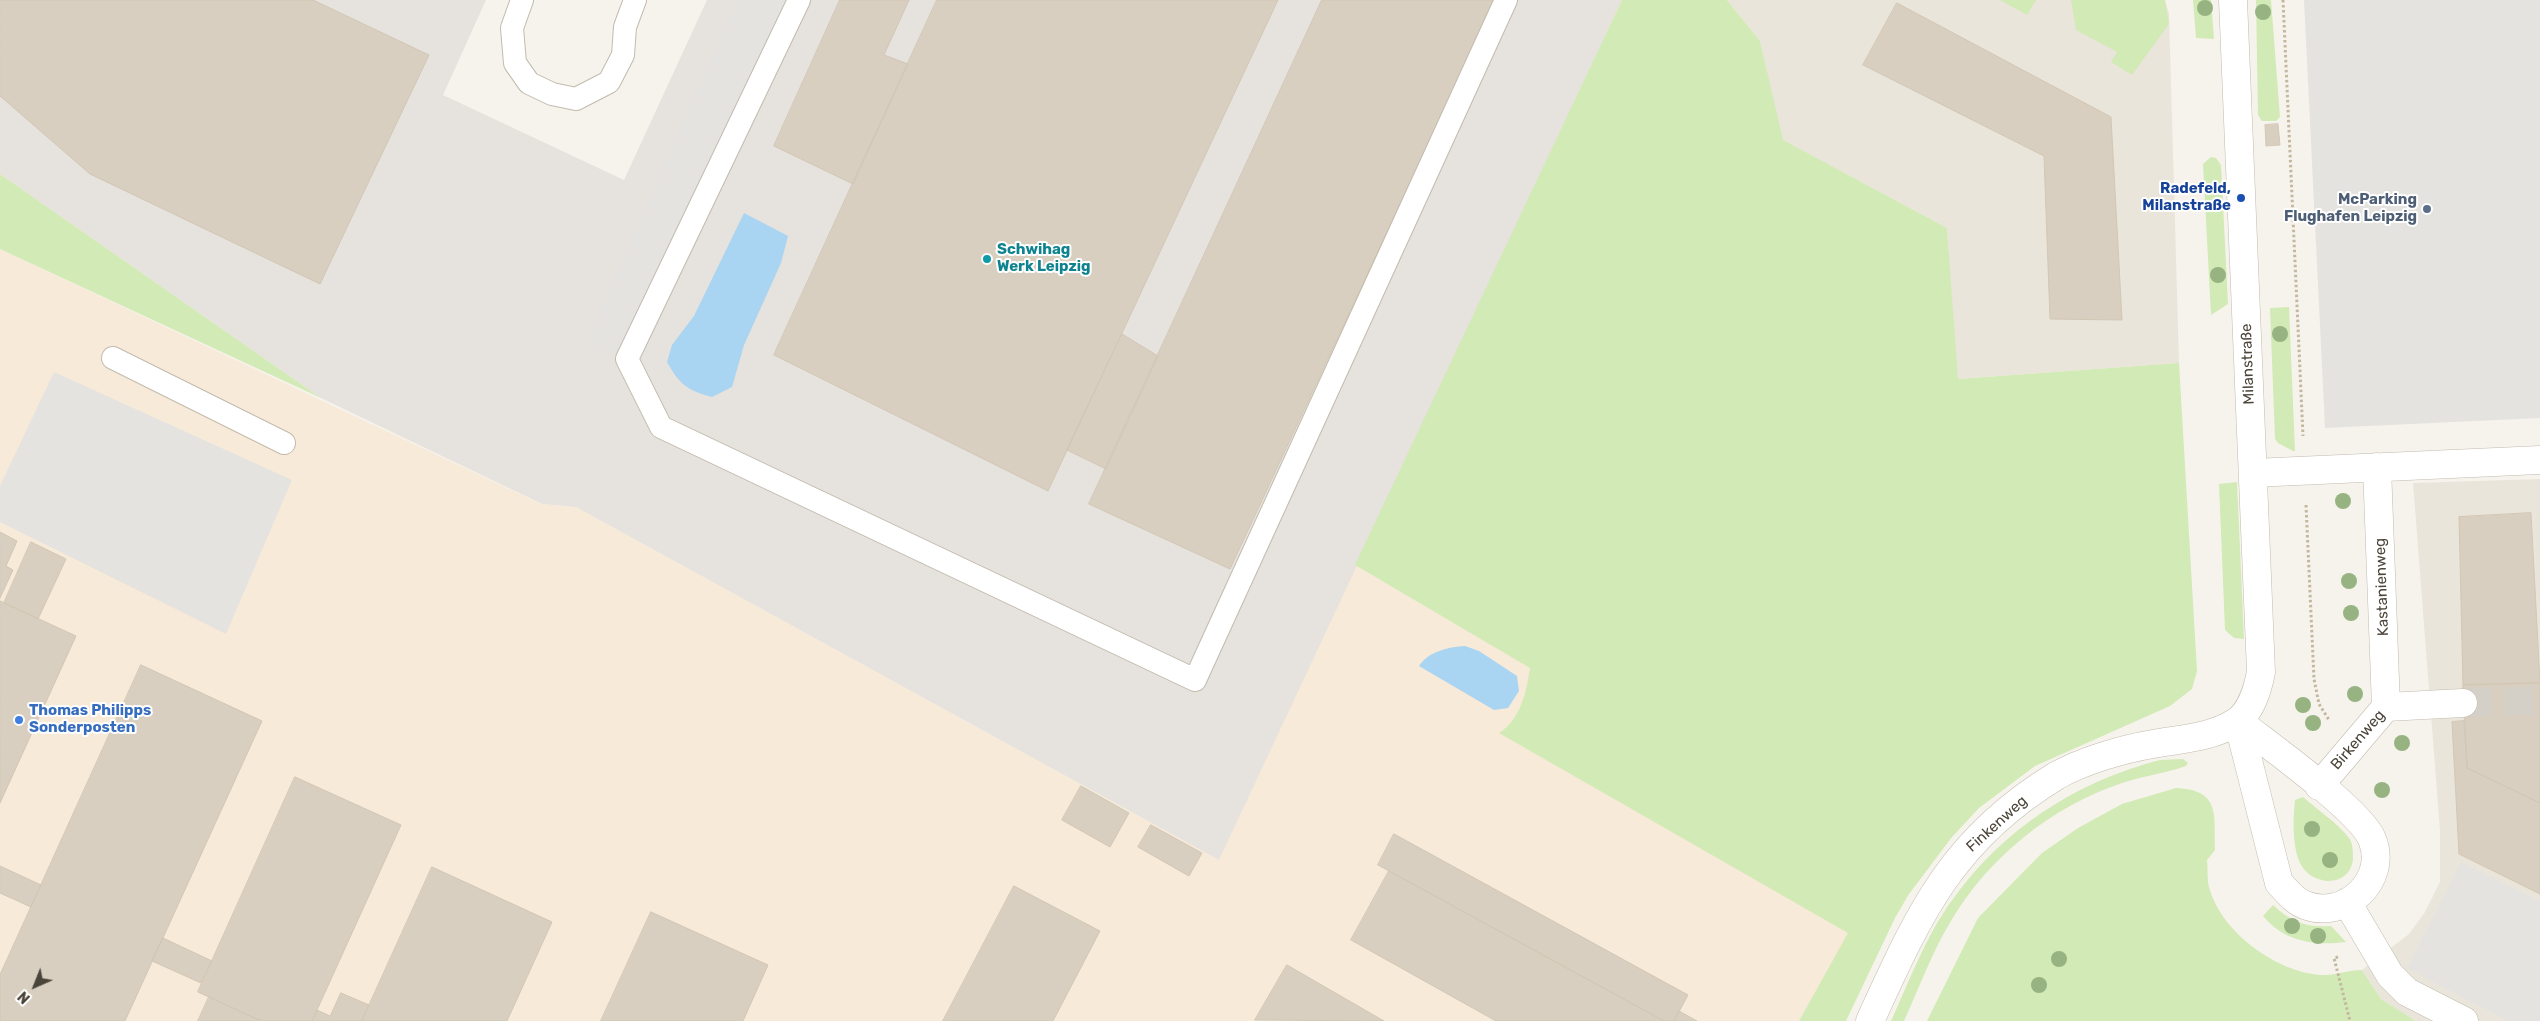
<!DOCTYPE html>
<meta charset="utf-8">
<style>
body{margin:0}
#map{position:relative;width:2540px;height:1021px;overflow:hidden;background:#f6f3ec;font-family:Rubik,sans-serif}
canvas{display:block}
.north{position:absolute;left:10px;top:961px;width:50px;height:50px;-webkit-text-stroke:4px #fff;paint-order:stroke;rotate:224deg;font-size:14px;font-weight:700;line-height:20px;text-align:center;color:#4b4439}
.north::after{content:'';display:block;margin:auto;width:18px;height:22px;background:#4b4439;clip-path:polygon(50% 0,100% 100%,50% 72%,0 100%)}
</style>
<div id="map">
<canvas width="2540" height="1021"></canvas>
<div class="north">N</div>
</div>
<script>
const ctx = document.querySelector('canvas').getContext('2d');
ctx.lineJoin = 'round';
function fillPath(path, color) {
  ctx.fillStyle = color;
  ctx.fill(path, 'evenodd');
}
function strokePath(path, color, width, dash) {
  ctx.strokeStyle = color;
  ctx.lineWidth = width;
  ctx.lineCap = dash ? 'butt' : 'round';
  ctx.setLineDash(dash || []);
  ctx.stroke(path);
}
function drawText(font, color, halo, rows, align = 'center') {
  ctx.font = font + ' Rubik,sans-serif';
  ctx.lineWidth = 4;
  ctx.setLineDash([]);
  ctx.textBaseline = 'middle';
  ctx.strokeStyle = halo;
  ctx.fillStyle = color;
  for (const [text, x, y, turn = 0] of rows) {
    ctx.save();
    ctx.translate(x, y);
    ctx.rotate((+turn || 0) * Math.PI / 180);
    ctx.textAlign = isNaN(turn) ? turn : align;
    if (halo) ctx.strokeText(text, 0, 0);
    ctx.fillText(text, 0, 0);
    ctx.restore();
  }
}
const residential = new Path2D(`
 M 1727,0 L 2165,0 L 2169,14 L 2179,363 L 1957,379 L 1947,228 L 1782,140 L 1760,41 Z
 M 2540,479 L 2540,1021 L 2416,1021 L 2381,999 L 2362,970 L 2409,934 L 2425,912 L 2440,882 L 2440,830 L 2413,483 Z`);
const commercial = new Path2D(`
 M 0,249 L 541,504 L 576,507 L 1219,860 L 1355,565 L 1531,668 L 1522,704 L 1511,725 L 1500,733 L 1849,933 L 1799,1021 L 0,1021 Z`);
const industrial = new Path2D(`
 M 0,0 L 486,0 L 443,95 L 624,180 L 707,0 L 1622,0 L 1219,860 L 576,507 L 542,504 L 321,398 L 0,174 Z`);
const green = new Path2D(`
 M 1622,0 L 1727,0 L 1760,41 L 1783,140 L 1947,228 L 1958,379 L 2179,363 L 2197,671 L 2192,689 L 2170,706 L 2035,766 L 1979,808 L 1952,837 L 1909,894 L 1895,918 L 1846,1021 L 1799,1021 L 1848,933 L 1499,733 C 1521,719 1526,692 1530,668 L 1355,565 Z
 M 2000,0 L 2036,0 L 2027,15 Z
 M 2071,0 L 2165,0 L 2169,24 L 2132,75 L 2111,62 L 2117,52 L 2076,30 Z
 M 2193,0 L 2211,0 L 2214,39 L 2196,38 Z
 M 2256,0 L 2271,0 L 2280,117 L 2276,121 L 2262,121 L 2258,115 Z
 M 2211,157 L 2216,158 L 2221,165 L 2228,304 L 2211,315 L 2203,164 Z
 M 0,174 L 321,398 L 0,249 Z
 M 2289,307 L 2295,451 L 2293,451 L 2278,443 L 2275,439 L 2270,308 Z
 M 2237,482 L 2244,639 L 2234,638 L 2225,630 L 2219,484 Z
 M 2160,760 L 2183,759 L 2188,763 L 2186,766 L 2177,769 C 2159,774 2140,777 2122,783 C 2052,806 1988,858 1951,921 C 1932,952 1919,988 1904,1021 L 1891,1021 C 1910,980 1926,935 1953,899 C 2003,829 2077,781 2160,760 Z
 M 2176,788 C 2221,790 2214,815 2215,850 L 2207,860 C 2208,869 2207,879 2209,887 C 2221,932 2275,971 2320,975 C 2334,976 2348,970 2362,970 L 2381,999 L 2416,1021 L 1927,1021 L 1978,918 L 2042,853 L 2078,828 L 2122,804 Z
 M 2303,797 C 2316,809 2338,823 2349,838 C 2353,843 2353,853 2353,860 C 2349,888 2313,886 2301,865 C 2292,848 2293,818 2295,800 Z
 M 2273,905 C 2291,922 2307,928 2331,926 L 2346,942 C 2314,946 2285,942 2263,916 Z`);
const parking = new Path2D(`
 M 737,0 L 799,0 L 627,359 L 586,341 Z
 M 2304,0 L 2540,0 L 2540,418 L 2325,428 Z
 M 54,372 L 292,480 L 226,634 L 0,522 L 0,486 Z
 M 2461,862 L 2540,901 L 2540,1021 L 2508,1021 L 2407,968 Z`);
const water = new Path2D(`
 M 744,213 L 788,236 L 781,263 L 744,345 L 732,387 L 712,397 C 687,390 680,385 667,362 L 672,345 L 694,316 Z
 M 1465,646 L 1479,651 L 1517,676 L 1519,691 L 1508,708 L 1494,710 L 1419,666 C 1428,652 1448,647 1465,646 Z`);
const building = new Path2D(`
 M 0,0 L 313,0 L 429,55 L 320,284 L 90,174 L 0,96 Z
 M 840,0 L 909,0 L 884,55 L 908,64 L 853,184 L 774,146 Z
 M 937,0 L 1278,0 L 1048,491 L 774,355 Z
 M 1322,0 L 1495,0 L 1230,569 L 1089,504 Z
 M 1897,3 L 2111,117 L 2122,320 L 2050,319 L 2044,156 L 1863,65 Z
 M 2278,124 L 2280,145 L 2266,146 L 2265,125 Z
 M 1122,334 L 1158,356 L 1106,469 L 1067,450 Z
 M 2531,513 L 2540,683 L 2463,685 L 2459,517 Z
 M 0,532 L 17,541 L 6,566 L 13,570 L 0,598 Z
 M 31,542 L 66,559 L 38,619 L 4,603 Z
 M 0,601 L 76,636 L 0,803 Z
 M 141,665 L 262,721 L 125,1021 L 0,1021 L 0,975 Z
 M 2540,683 L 2540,803 L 2467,768 L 2463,685 Z
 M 2464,721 L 2467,768 L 2540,803 L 2540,894 L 2459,854 L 2452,722 Z
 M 295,777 L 401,825 L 312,1021 L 261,1021 L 198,992 Z
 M 1081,786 L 1129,813 L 1110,847 L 1062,820 Z
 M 1151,825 L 1202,853 L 1189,876 L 1138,847 Z
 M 1394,834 L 1688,995 L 1674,1021 L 1664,1021 L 1378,865 Z
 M 0,866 L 41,885 L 31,907 L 0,893 Z
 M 432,867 L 552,922 L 507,1021 L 362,1021 Z
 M 1389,871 L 1664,1021 L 1496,1021 L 1351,940 Z
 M 1014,886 L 1100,931 L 1053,1021 L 943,1021 Z
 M 651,912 L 768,965 L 743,1021 L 601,1021 Z
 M 163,938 L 212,961 L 201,983 L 152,961 Z
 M 1287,965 L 1384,1021 L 1255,1020 Z
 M 341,993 L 369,1005 L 362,1021 L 312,1021 L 317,1010 L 330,1016 Z
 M 209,997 L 261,1021 L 198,1021 Z
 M 1679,1011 L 1697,1021 L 1674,1021 Z`);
const minorTunnel = new Path2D(`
 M 2463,703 L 2540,700`);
const path = new Path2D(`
 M 2283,0 L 2303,436
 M 2306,505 L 2314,679 L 2319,704 L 2329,720
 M 2338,957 L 2334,958 L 2350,1021`);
const service = new Path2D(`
 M 522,0 L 512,28 L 515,63 L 529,83 L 552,94 L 576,99 L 609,82 L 623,55 L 625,27 L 635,0
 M 799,0 L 627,359 L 661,427 L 1195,680 L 1506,0
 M 113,358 L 284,443`);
const minor = new Path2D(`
 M 2377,467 L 2386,707
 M 2253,473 L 2540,460
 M 2238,721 C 2267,744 2360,810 2372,839 C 2389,880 2344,921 2305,905 C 2294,901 2287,891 2279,883 Z
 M 2319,786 L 2386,707 L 2463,703
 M 2347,902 L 2390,975 L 2407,992 L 2464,1021
 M 1870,1021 C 1919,914 1951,840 2056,776 C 2082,761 2123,749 2153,744 C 2181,739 2211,738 2236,722 C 2251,712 2258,688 2261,672 L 2233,0`);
const trees = [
 [2205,8],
 [2263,12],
 [2218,275],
 [2280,334],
 [2343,501],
 [2349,581],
 [2351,613],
 [2355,694],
 [2303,705],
 [2313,723],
 [2402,743],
 [2382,790],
 [2312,829],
 [2330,860],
 [2292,926],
 [2318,936],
 [2059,959],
 [2039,985]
];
const markers = [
 [2241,198,5,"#1a4fb4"],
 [2427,209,5,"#5c6f8a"],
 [987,259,5,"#0f9aa8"],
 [19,720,5,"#3f7fe0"]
];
const transitNames = [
 ["Radefeld,",2231,189],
 ["Milanstraße",2231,206]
];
const serviceNames = [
 ["McParking",2417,200],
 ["Flughafen Leipzig",2417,217]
];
const cultureNames = [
 ["Schwihag",997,250],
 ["Werk Leipzig",997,267]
];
const streetNames = [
 ["Milanstraße",2248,364,-92],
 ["Kastanienweg",2382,587,-92],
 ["Birkenweg",2358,740,-49],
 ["Finkenweg",1997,824,-42]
];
const shopNames = [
 ["Thomas Philipps",29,711],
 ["Sonderposten",29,728]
];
fillPath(residential, '#eae5da');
fillPath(commercial, '#f7ead8');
fillPath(industrial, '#e6e2dd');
fillPath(green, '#d2eab5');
fillPath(parking, '#e5e3e0');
fillPath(water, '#a9d4f2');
fillPath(building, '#d8cfc1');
strokePath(building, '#d3c7b4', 1);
strokePath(minorTunnel, '#d4d0c8', 28, [28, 14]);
strokePath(service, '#c2bbae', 24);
strokePath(minor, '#c2bbae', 29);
strokePath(path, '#c4b79f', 3, [2.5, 2.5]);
strokePath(service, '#fff', 22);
strokePath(minor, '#fff', 28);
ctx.fillStyle = '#97b381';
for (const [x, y] of trees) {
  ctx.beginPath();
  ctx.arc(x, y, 8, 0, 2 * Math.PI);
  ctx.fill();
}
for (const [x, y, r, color] of markers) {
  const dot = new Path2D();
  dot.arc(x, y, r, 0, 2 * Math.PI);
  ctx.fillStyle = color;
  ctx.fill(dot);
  strokePath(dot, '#fff', 2);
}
drawText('bold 15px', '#164399', '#fff', transitNames, 'right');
drawText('bold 15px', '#4e5e75', '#fff', serviceNames, 'right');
drawText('bold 15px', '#0d838f', '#fff', cultureNames, 'left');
drawText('15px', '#4b4439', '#fff', streetNames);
drawText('bold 15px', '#366cbe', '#fff', shopNames, 'left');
</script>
